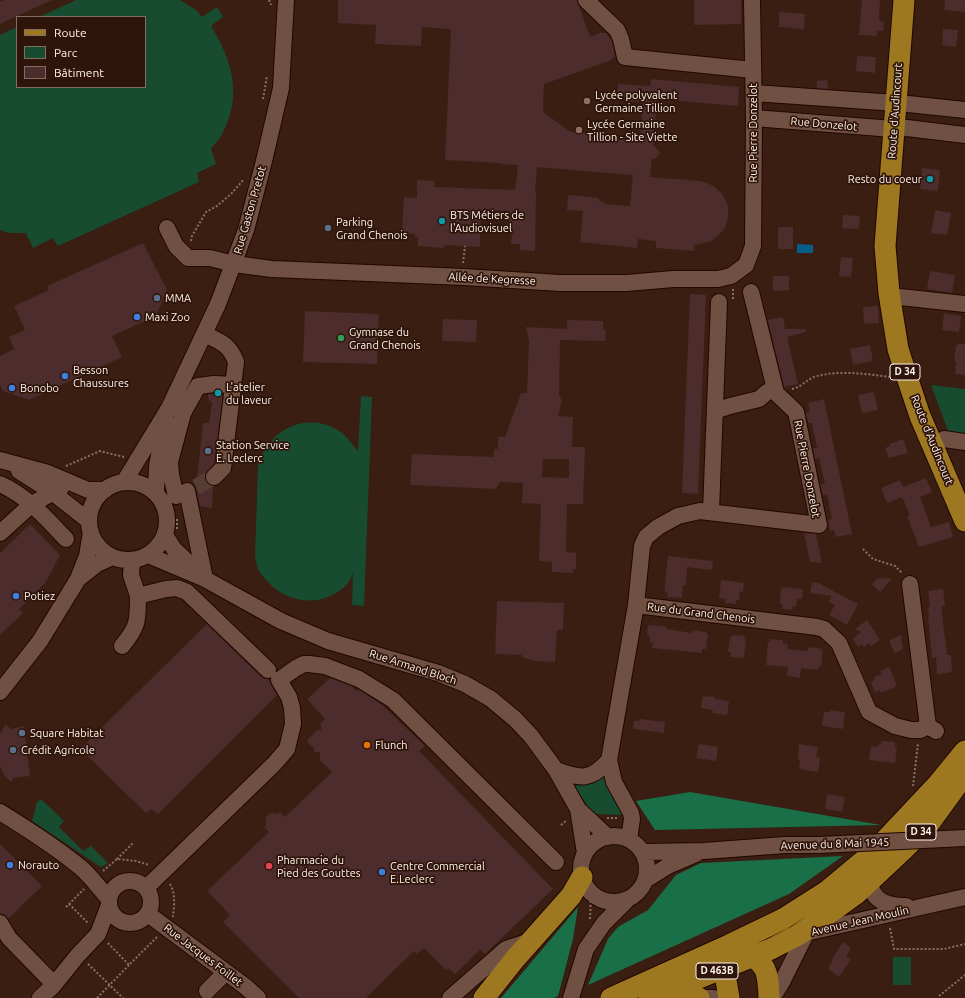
<!DOCTYPE html>
<meta charset="utf-8">
<style>
body{margin:0}
#map{position:relative;width:965px;height:998px;overflow:hidden;background:#3a1e12;font-family:Ubuntu,sans-serif}
canvas{display:block}
.legend{position:absolute;left:16px;top:16px;width:130px;height:72px;box-sizing:border-box;background:#2f1509;border:1px solid #826d64;margin:0;padding:5px 7px;list-style:none;font-size:12px;color:#fef2ed}
.legend li{display:flex;align-items:center;gap:8px;height:20px}
.legend b{width:20px;border:1px solid #826d64}
</style>
<div id="map">
<canvas width="965" height="998"></canvas>
<ul class="legend">
<li><b style="height:5px;background:#9d7820"></b>Route</li>
<li><b style="height:11px;background:#184c31"></b>Parc</li>
<li><b style="height:11px;background:#4c2c2c"></b>Bâtiment</li>
</ul>
</div>
<script>
const ctx = document.querySelector('canvas').getContext('2d');
ctx.lineJoin = 'round';
function fillPath(path, color) {
  ctx.fillStyle = color;
  ctx.fill(path, 'evenodd');
}
function strokePath(path, color, width, dash) {
  ctx.strokeStyle = color;
  ctx.lineWidth = width;
  ctx.lineCap = dash ? 'butt' : 'round';
  ctx.setLineDash(dash || []);
  ctx.stroke(path);
}
function drawText(font, color, halo, rows, align = 'center') {
  ctx.font = font + ' Ubuntu,sans-serif';
  ctx.lineWidth = 3.5;
  ctx.setLineDash([]);
  ctx.textBaseline = 'middle';
  ctx.strokeStyle = halo;
  ctx.fillStyle = color;
  for (const [text, x, y, turn = 0] of rows) {
    ctx.save();
    ctx.translate(x, y);
    ctx.rotate((+turn || 0) * Math.PI / 180);
    ctx.textAlign = isNaN(turn) ? turn : align;
    if (halo) ctx.strokeText(text, 0, 0);
    ctx.fillText(text, 0, 0);
    ctx.restore();
  }
}
const green = new Path2D(`
 M 76,0 L 180,0 L 196,10 L 202,17 L 217,7 L 223,17 L 211,26 C 232,61 243,95 222,134 C 219,140 214,144 211,149 L 216,164 L 197,173 L 199,182 L 58,246 L 53,238 L 33,248 L 26,233 L 9,233 L 0,230 L 0,35 L 17,27 L 17,87 L 145,87 L 145,17 L 39,17 Z
 M 931,385 L 965,389 L 965,437 L 950,436 Z
 M 361,396 L 372,397 L 364,606 L 352,605 L 353,573 C 351,577 350,581 347,584 C 327,606 293,605 272,586 C 267,581 261,575 258,569 C 257,565 256,561 255,557 L 258,466 C 266,433 302,412 334,428 C 345,433 351,443 358,451 Z
 M 605,773 L 626,815 L 597,814 L 594,816 L 571,780 Z
 M 41,799 L 64,821 L 59,827 L 83,851 L 91,846 L 108,863 L 101,867 L 32,821 L 37,802 Z
 M 893,957 L 911,957 L 911,985 L 893,985 Z`);
const forest = new Path2D(`
 M 690,792 L 881,825 L 655,830 L 636,801 Z
 M 843,856 L 789,894 L 588,985 L 608,939 L 618,927 L 648,910 L 676,875 L 701,863 Z
 M 578,907 L 573,939 L 558,996 L 554,998 L 501,998 Z`);
const water = new Path2D(`
 M 797,244 L 813,245 L 813,253 L 797,253 Z`);
const building = new Path2D(`
 M 5,0 L 52,0 L 0,24 L 0,2 Z
 M 338,0 L 577,0 L 590,37 L 600,33 L 606,33 L 612,42 L 615,57 L 609,61 L 544,84 L 543,112 L 571,132 L 640,139 L 643,102 L 627,101 L 627,98 L 617,97 L 618,84 L 650,86 L 651,79 L 739,87 L 738,106 L 657,99 L 653,146 L 655,146 L 660,153 L 655,159 L 652,158 L 650,177 L 701,181 L 714,186 L 723,195 L 728,206 L 728,218 L 724,230 L 714,239 L 709,242 L 694,245 L 694,251 L 656,248 L 656,241 L 638,239 L 637,248 L 580,242 L 583,211 L 567,210 L 568,195 L 599,198 L 599,201 L 604,202 L 604,204 L 630,206 L 633,175 L 537,167 L 535,191 L 536,191 L 535,251 L 520,250 L 520,244 L 511,244 L 512,231 L 508,231 L 509,211 L 481,210 L 480,247 L 445,245 L 444,248 L 418,246 L 418,237 L 415,237 L 415,234 L 402,233 L 404,197 L 417,198 L 417,180 L 434,181 L 434,187 L 515,190 L 518,165 L 502,164 L 501,163 L 445,160 L 451,29 L 422,27 L 421,46 L 375,44 L 376,25 L 338,23 Z
 M 694,0 L 741,0 L 741,24 L 694,25 Z
 M 862,0 L 880,0 L 879,21 L 884,22 L 883,31 L 877,30 L 877,36 L 859,35 Z
 M 945,0 L 965,0 L 965,12 L 944,10 Z
 M 779,12 L 805,14 L 804,29 L 779,27 Z
 M 943,29 L 958,30 L 956,47 L 942,45 Z
 M 857,56 L 876,57 L 875,73 L 856,71 Z
 M 827,80 L 828,89 L 817,88 L 817,81 Z
 M 922,168 L 940,170 L 938,191 L 920,189 Z
 M 935,210 L 951,213 L 947,235 L 931,233 Z
 M 843,215 L 860,216 L 859,229 L 842,228 Z
 M 778,227 L 793,227 L 793,249 L 778,249 Z
 M 143,243 L 167,290 L 156,316 L 112,336 L 122,357 L 29,400 L 3,391 L 0,384 L 0,356 L 14,349 L 9,337 L 25,330 L 14,306 L 49,290 L 47,286 Z
 M 841,257 L 853,258 L 851,277 L 839,276 Z
 M 930,271 L 955,275 L 952,293 L 927,289 Z
 M 773,276 L 789,276 L 789,290 L 773,291 Z
 M 690,294 L 706,295 L 698,494 L 682,493 Z
 M 878,306 L 879,323 L 864,324 L 863,307 Z
 M 305,311 L 379,314 L 377,364 L 303,362 Z
 M 944,313 L 961,316 L 959,332 L 942,330 Z
 M 783,317 L 785,329 L 806,329 L 806,332 L 787,337 L 798,384 L 784,387 L 768,320 Z
 M 443,319 L 477,320 L 476,342 L 442,341 Z
 M 567,320 L 603,321 L 603,330 L 606,330 L 605,341 L 560,340 L 559,395 L 562,401 L 558,416 L 573,417 L 572,447 L 585,447 L 583,504 L 567,504 L 566,552 L 576,553 L 576,569 L 573,569 L 573,573 L 552,572 L 552,562 L 539,561 L 541,504 L 522,503 L 523,483 L 499,482 L 499,485 L 497,485 L 497,489 L 410,485 L 412,454 L 494,457 L 494,449 L 498,449 L 498,437 L 505,437 L 521,393 L 527,393 L 529,341 L 526,327 L 567,329 ZM 543,459 L 569,459 L 569,478 L 542,477 Z
 M 958,344 L 965,344 L 965,375 L 955,374 L 956,362 L 954,361 L 956,346 L 958,346 Z
 M 870,345 L 873,361 L 853,365 L 850,349 Z
 M 874,392 L 878,410 L 862,413 L 858,395 Z
 M 208,394 L 223,394 L 214,464 L 205,475 L 205,480 L 207,483 L 213,486 L 212,508 L 200,506 L 196,488 L 203,423 L 209,423 L 212,403 L 208,399 Z
 M 824,399 L 852,534 L 836,537 L 834,530 L 830,531 L 828,520 L 832,519 L 827,494 L 823,495 L 820,484 L 825,484 L 819,458 L 815,459 L 813,448 L 817,448 L 812,423 L 808,423 L 806,413 L 810,412 L 808,403 Z
 M 903,439 L 908,453 L 889,458 L 885,448 L 890,446 L 889,444 Z
 M 926,478 L 932,492 L 920,497 L 931,527 L 949,522 L 953,537 L 919,547 L 907,516 L 910,515 L 902,497 L 887,503 L 881,488 L 900,480 L 903,487 Z
 M 30,524 L 60,555 L 46,582 L 19,609 L 23,613 L 0,635 L 0,553 Z
 M 804,533 L 816,534 L 822,563 L 810,562 Z
 M 668,556 L 713,561 L 712,570 L 687,567 L 686,585 L 683,585 L 682,598 L 667,597 L 668,593 L 665,592 L 665,583 Z
 M 878,578 L 892,579 L 880,592 L 872,584 Z
 M 721,580 L 744,583 L 743,592 L 740,591 L 739,600 L 736,600 L 736,604 L 725,603 L 726,599 L 719,598 Z
 M 812,582 L 818,583 L 858,604 L 847,625 L 829,615 L 835,605 L 829,602 L 832,596 L 810,593 Z
 M 783,587 L 803,589 L 802,599 L 797,598 L 796,607 L 793,606 L 792,610 L 782,609 L 783,605 L 780,604 L 781,589 L 783,589 Z
 M 943,589 L 945,606 L 941,606 L 947,655 L 951,655 L 952,672 L 937,674 L 936,657 L 932,658 L 928,616 L 929,616 L 928,607 L 930,607 L 928,591 Z
 M 497,601 L 564,603 L 563,630 L 557,630 L 555,662 L 535,661 L 522,657 L 522,655 L 495,654 Z
 M 867,620 L 880,640 L 871,646 L 869,643 L 864,647 L 862,644 L 858,647 L 853,639 L 861,632 L 855,629 Z
 M 207,624 L 261,677 L 268,679 L 277,695 L 158,814 L 152,809 L 146,813 L 80,749 Z
 M 648,625 L 667,627 L 666,629 L 692,633 L 693,630 L 706,632 L 706,634 L 708,634 L 706,649 L 702,649 L 702,653 L 652,648 L 653,643 L 650,643 L 650,636 L 647,635 Z
 M 732,635 L 745,636 L 744,638 L 746,639 L 744,658 L 730,657 L 731,652 L 728,652 L 730,637 L 732,637 Z
 M 901,635 L 903,649 L 895,653 L 890,644 L 890,640 Z
 M 770,639 L 783,640 L 783,643 L 788,644 L 787,649 L 806,651 L 808,650 L 809,647 L 822,649 L 821,651 L 823,651 L 821,667 L 818,666 L 818,670 L 801,668 L 800,678 L 787,676 L 788,667 L 766,665 L 768,641 L 770,642 Z
 M 889,667 L 897,686 L 881,693 L 879,690 L 875,692 L 871,682 L 875,680 L 874,677 L 882,674 L 880,671 Z
 M 330,678 L 352,686 L 356,691 L 358,689 L 381,704 L 425,746 L 419,751 L 553,889 L 485,954 L 480,950 L 455,974 L 448,968 L 446,970 L 424,948 L 417,954 L 414,951 L 366,998 L 299,998 L 223,922 L 230,915 L 207,891 L 269,832 L 264,827 L 266,825 L 266,817 L 270,813 L 278,814 L 280,812 L 285,817 L 332,772 L 320,760 L 320,752 L 314,752 L 314,748 L 307,742 L 309,738 L 317,730 L 321,730 L 321,723 L 325,719 L 307,699 Z
 M 703,696 L 715,697 L 715,699 L 729,701 L 727,715 L 712,713 L 713,710 L 701,708 Z
 M 830,710 L 845,712 L 843,729 L 822,726 L 824,712 L 830,712 Z
 M 640,719 L 665,722 L 664,733 L 633,729 L 634,721 L 639,721 Z
 M 6,724 L 11,729 L 24,726 L 30,776 L 14,778 L 11,782 L 4,775 L 0,766 L 0,734 Z
 M 882,741 L 895,742 L 895,747 L 897,747 L 895,763 L 869,760 L 871,746 L 878,747 L 878,745 L 881,745 Z
 M 699,744 L 718,747 L 716,761 L 696,758 Z
 M 799,744 L 818,747 L 816,757 L 820,758 L 818,772 L 799,769 L 800,760 L 798,759 Z
 M 827,794 L 845,797 L 842,812 L 825,809 Z
 M 0,844 L 42,886 L 8,919 L 5,915 L 0,914 Z
 M 843,942 L 851,948 L 846,956 L 851,959 L 839,977 L 828,969 L 833,959 L 832,959 Z`);
const minorTunnel = new Path2D(`
 M 196,487 L 214,477`);
const path = new Path2D(`
 M 269,0 L 271,5
 M 263,99 L 267,76
 M 191,241 L 192,236 L 206,212 L 217,206 L 232,193 L 244,179
 M 463,263 L 465,246
 M 733,289 L 733,299
 M 792,389 C 802,387 808,378 817,376 C 841,370 866,374 890,377
 M 66,466 L 100,451 L 124,457
 M 177,529 L 177,517
 M 863,549 L 873,559 L 895,566 L 902,573
 M 913,786 L 918,743
 M 607,818 L 619,818
 M 561,825 L 566,821
 M 117,859 L 133,843
 M 103,871 L 117,859 L 136,861 L 149,865
 M 170,884 C 176,894 174,906 173,917
 M 69,904 L 88,923
 M 66,907 L 84,889
 M 590,919 L 591,895
 M 890,928 L 894,949 L 944,949 L 965,944
 M 108,943 L 129,965 L 157,937
 M 88,964 L 123,998
 M 939,996 L 965,975
 M 97,998 L 129,965`);
const minor = new Path2D(`
 M 586,0 L 617,30 L 621,39 L 625,57 L 753,70
 M 754,93 L 896,103
 M 908,104 L 965,110
 M 754,118 L 893,129 L 907,128 L 965,135
 M 167,228 L 176,246 L 188,258 L 210,258 L 234,264 L 272,269 L 464,277 L 560,283 L 627,283 L 673,279 L 718,279 L 731,276 L 746,265 L 753,246 L 754,118 L 752,0
 M 900,297 L 965,304
 M 204,334 C 221,342 229,344 236,362 L 223,468 L 214,477
 M 715,411 L 730,406 L 759,399 L 767,392 L 775,390
 M 944,439 L 965,442
 M 0,460 L 48,473 L 88,490 L 105,490
 M 19,471 L 52,492 L 89,521
 M 124,482 L 169,408 L 218,304 L 246,230 L 264,161 L 281,88 L 286,0
 M89 521a39 39 0 1 1 78 0a39 39 0 1 1-78 0Z
 M 0,484 C 27,496 46,518 66,539
 M 187,491 L 205,579
 M 156,493 L 157,466 L 166,420
 M 176,496 L 171,475 L 170,462 L 183,413 L 198,386 L 214,384 L 233,385
 M 711,511 L 719,302
 M 0,533 L 32,504 L 61,488
 M 165,535 L 174,549 L 197,571
 M 148,555 L 205,579 L 281,621 L 328,641 L 438,673 L 465,684 L 491,699 L 515,719 L 531,736 L 556,770 L 578,809 L 608,837
 M 132,560 L 131,575 L 138,596
 M 78,579 L 97,564 L 112,557
 M 910,584 L 928,726
 M 636,605 L 817,627 L 824,629 L 839,643 L 869,712 L 895,726 L 911,730 L 920,730 L 928,726 L 936,731
 M 122,646 C 138,627 138,621 138,596 L 166,589 L 177,588 L 187,592 L 268,670
 M 0,692 L 40,641 L 78,579 L 87,556 L 91,532
 M 556,770 C 581,779 591,781 609,760
 M 578,809 L 585,853
 M 0,812 C 26,828 56,847 80,867 C 91,876 99,888 109,899
 M581 869a33 33 0 1 1 66 0a33 33 0 1 1-66 0Z
 M 629,839 L 632,819 L 631,813 L 614,782 L 609,760 L 636,605 L 642,546 L 646,537 L 658,527 L 678,516 L 700,511 L 819,525 L 796,412 L 776,393 L 751,292
 M 643,852 L 704,851 L 785,845 L 819,845
 M 868,873 C 870,898 881,906 906,906
 M 647,879 L 668,866 L 696,854
 M109 902a21 21 0 1 1 42 0a21 21 0 1 1-42 0Z
 M 146,888 L 274,764 L 287,749 L 293,724 L 292,708 L 289,697 L 279,680 L 296,668 L 304,664 L 309,664 L 325,666 L 359,679 L 393,700 L 556,862
 M 148,914 L 246,987 L 258,998
 M 0,923 L 9,938 L 49,979
 M 805,933 L 965,897
 M 207,991 L 226,972
 M 40,998 L 53,986 L 78,955 L 98,934 L 109,905
 M 450,998 L 506,949 L 530,941
 M 571,998 L 586,949 L 604,923 L 626,901
 M 699,998 L 713,998
 M 772,998 L 782,982 L 804,938`);
const major = new Path2D(`
 M 904,0 L 885,246 L 889,293 L 898,349 L 907,377 L 920,416 L 965,521
 M 742,951 C 768,963 768,972 769,998
 M 727,956 L 724,968 L 729,998
 M 484,998 L 515,959 L 571,896 L 582,877
 M 611,998 L 729,945 L 783,919 L 827,891 L 875,851 L 938,784 L 965,751
 M 649,998 L 771,949 L 798,935 L 817,922 L 856,894 L 904,849 L 928,825 L 965,774
 M 683,998 L 699,998`);
const minorBridge = new Path2D(`
 M 819,845 L 965,838`);
const markers = [
 [587,101,4,"#8d6e63"],
 [579,130,4,"#8d6e63"],
 [930,179,4,"#0f9aa8"],
 [442,221,4,"#0f9aa8"],
 [328,228,4,"#5c6f8a"],
 [157,298,4,"#5c6f8a"],
 [137,317,4,"#3f7fe0"],
 [341,338,4,"#2e9e5b"],
 [65,376,4,"#3f7fe0"],
 [12,388,4,"#3f7fe0"],
 [218,393,4,"#0f9aa8"],
 [208,451,4,"#5c6f8a"],
 [16,596,4,"#3f7fe0"],
 [22,733,4,"#5c6f8a"],
 [367,745,4,"#e8710a"],
 [13,750,4,"#5c6f8a"],
 [10,865,4,"#3f7fe0"],
 [269,866,4,"#e0444e"],
 [382,872,4,"#3f7fe0"]
];
const shields = [
 [905,372,30],
 [921,832,30],
 [717,971,42]
];
const shieldNames = [
 ["D 34",905,372],
 ["D 34",921,832],
 ["D 463B",717,971]
];
const poiNames = [
 ["Lycée polyvalent",595,95],
 ["Germaine Tillion",595,108],
 ["Lycée Germaine",587,124],
 ["Tillion - Site Viette",587,137],
 ["Resto du coeur",922,179,"right"],
 ["BTS Métiers de",450,215],
 ["l'Audiovisuel",450,228],
 ["Parking",336,222],
 ["Grand Chenois",336,235],
 ["MMA",165,298],
 ["Maxi Zoo",145,317],
 ["Gymnase du",349,332],
 ["Grand Chenois",349,345],
 ["Besson",73,370],
 ["Chaussures",73,383],
 ["L'atelier",226,387],
 ["du laveur",226,400],
 ["Bonobo",20,388],
 ["Station Service",216,445],
 ["E. Leclerc",216,458],
 ["Potiez",24,596],
 ["Square Habitat",30,733],
 ["Flunch",375,745],
 ["Crédit Agricole",21,750],
 ["Pharmacie du",277,860],
 ["Pied des Gouttes",277,873],
 ["Norauto",18,865],
 ["Centre Commercial",390,866],
 ["E.Leclerc",390,879]
];
const streetNames = [
 ["Route d'Audincourt",895,111,-86],
 ["Rue Donzelot",824,124,5],
 ["Rue Pierre Donzelot",753,133,-90],
 ["Rue Gaston Pretot",250,210,-74],
 ["Allée de Kegresse",492,279,3],
 ["Route d'Audincourt",932,440,68],
 ["Rue Pierre Donzelot",807,469,79],
 ["Rue du Grand Chenois",701,613,7],
 ["Rue Armand Bloch",413,667,18],
 ["Avenue du 8 Mai 1945",835,844,-2],
 ["Avenue Jean Moulin",860,921,-13],
 ["Rue Jacques Foillet",203,955,37]
];
fillPath(green, '#184c31');
fillPath(forest, '#196f47');
fillPath(water, '#065d8b');
fillPath(building, '#4c2c2c');
strokePath(minorTunnel, '#573e33', 16, [16, 8]);
strokePath(minor, '#200700', 18);
strokePath(major, '#200700', 23);
strokePath(path, '#877168', 2, [2, 2]);
strokePath(minor, '#705042', 16);
strokePath(major, '#9d7820', 21);
strokePath(minorBridge, '#200700', 18, []);
strokePath(minorBridge, '#705042', 16);
for (const [x, y, r, color] of markers) {
  const dot = new Path2D();
  dot.arc(x, y, r, 0, 2 * Math.PI);
  ctx.fillStyle = color;
  ctx.fill(dot);
  strokePath(dot, '#2f1509', 1.5);
}
for (const [x, y, w] of shields) {
  const box = new Path2D();
  box.roundRect(x - w / 2, y - 8, w, 16, 3);
  ctx.fillStyle = '#2f1509';
  ctx.fill(box);
  strokePath(box, '#fef2ed', 1);
}
drawText('bold 10px', '#fef2ed', null, shieldNames);
drawText('11px', '#fef2ed', '#2f1509', poiNames, 'left');
drawText('11px', '#fef2ed', '#2f1509', streetNames);
</script>
